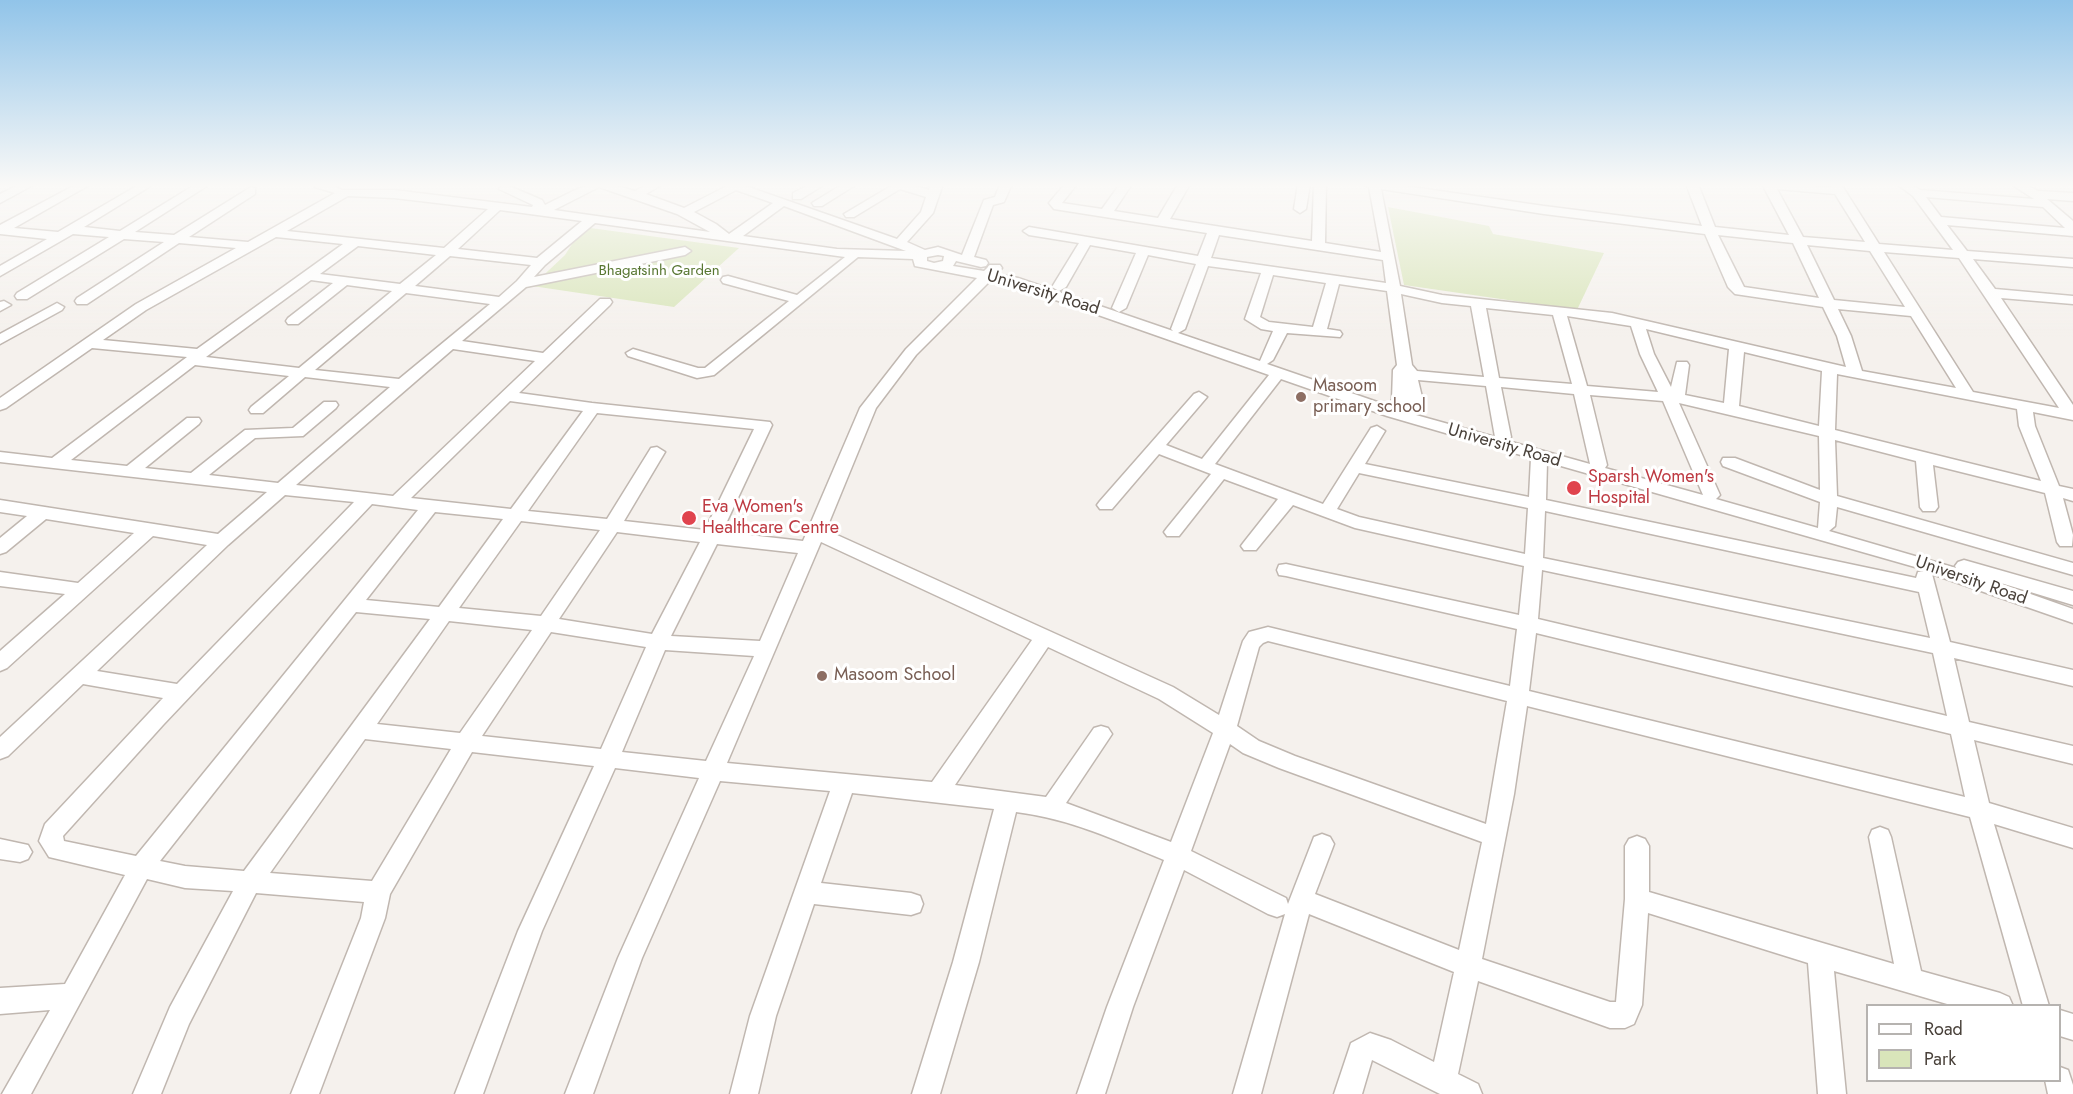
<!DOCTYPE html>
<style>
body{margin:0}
#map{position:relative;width:2073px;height:1094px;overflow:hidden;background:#f5f1ed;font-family:Jost,sans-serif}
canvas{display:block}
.legend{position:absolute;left:1866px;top:1004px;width:195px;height:78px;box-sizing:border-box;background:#fff;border:2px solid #b6b3b0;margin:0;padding:8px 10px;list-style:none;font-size:18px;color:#49413a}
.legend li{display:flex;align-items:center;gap:12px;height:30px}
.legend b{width:30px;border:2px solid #b6b3b0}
</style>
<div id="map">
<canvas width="2073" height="1094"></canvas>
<ul class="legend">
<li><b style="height:8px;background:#fff"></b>Road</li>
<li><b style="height:16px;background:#d9e5ba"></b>Park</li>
</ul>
</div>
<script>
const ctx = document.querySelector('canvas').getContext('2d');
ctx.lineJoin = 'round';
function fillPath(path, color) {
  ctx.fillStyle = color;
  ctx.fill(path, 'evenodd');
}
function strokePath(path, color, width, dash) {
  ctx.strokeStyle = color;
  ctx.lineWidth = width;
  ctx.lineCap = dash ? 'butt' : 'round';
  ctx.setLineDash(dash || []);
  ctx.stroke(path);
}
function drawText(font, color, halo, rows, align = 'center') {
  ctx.font = font + ' Jost,sans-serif';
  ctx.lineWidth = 6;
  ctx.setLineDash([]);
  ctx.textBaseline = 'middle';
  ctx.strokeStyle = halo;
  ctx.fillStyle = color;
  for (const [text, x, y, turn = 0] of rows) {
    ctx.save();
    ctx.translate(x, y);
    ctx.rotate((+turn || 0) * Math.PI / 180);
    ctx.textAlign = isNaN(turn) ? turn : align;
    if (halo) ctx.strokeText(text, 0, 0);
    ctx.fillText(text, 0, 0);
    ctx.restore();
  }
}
const green = new Path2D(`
 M 1388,207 L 1489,226 L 1493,234 L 1604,253 L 1577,310 L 1404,285 Z
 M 583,227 L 739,248 L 674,307 L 532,286 L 565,255 Z`);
const minor = new Path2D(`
 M 20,184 L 35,184 L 0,203 L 0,194 Z
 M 77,184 L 91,184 L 14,228 L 58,232 L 140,184 L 154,184 L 84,227 L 120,231 L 196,184 L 210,184 L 135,232 L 174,235 L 251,187 L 255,188 L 255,194 L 189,237 L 248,242 L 335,193 L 315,187 L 313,184 L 330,184 L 342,190 L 394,190 L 532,207 L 533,205 L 499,189 L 501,186 L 509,186 L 542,200 L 545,205 C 584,186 591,177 635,191 L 648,184 L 663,184 L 646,194 L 684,208 L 725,187 L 723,184 L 740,184 L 897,239 L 921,212 L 926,197 L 900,189 L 854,217 L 846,217 L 844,214 L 891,186 L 890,184 L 908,184 L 929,190 L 931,184 L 943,184 L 933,213 L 907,242 L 925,250 L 938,247 L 962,255 L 984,200 L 995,197 L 1000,184 L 1012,184 L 1004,202 L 993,205 L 974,257 L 986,260 L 988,263 L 986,266 L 981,267 L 956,261 L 953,266 L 984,271 L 990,265 L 1000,265 L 1002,268 L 997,274 L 1018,278 L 1173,331 L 1171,329 L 1196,264 L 1148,255 L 1126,308 L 1119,312 L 1112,308 L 1136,253 L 1090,245 L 1066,287 L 1059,291 L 1052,287 L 1079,243 L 1029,235 L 1023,231 L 1029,227 L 1198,256 L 1207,233 L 1054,209 L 1049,203 L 1065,184 L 1077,184 L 1062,203 L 1102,209 L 1120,184 L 1132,184 L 1114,211 L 1158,218 L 1178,184 L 1190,184 L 1170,219 L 1312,241 L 1314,184 L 1326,184 L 1325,243 L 1381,252 L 1369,187 L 1363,184 L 1391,184 L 1544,206 L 1702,226 L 1686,184 L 1698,184 L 1715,227 L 1789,235 L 1762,184 L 1831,187 L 1829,184 L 1841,184 L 1879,244 L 1953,250 L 1913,196 L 1897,184 L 1911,184 L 1920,190 L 2034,199 L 2011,184 L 2025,184 L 2038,191 L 2073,193 L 2073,201 L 2047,199 L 2073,221 L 2073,236 L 1947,225 L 1967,251 L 2073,259 L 2073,267 L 1973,259 L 1995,289 L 2073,296 L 2073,304 L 2001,298 L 2073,405 L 2073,420 L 2033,412 L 2035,426 L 2059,486 L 2073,489 L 2073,501 L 2063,498 L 2073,535 L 2072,546 L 2060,546 L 2057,542 L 2045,493 L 1933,465 L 1938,507 L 1935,511 L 1923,511 L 1920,507 L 1916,461 L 1835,440 L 1837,496 L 2073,563 L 2073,575 L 1837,507 L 1835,526 L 1829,531 L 1956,568 L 1955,566 L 1958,562 L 1964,560 L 2073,591 L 2073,605 L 1991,580 L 2073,609 L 2073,623 L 1932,574 L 1950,642 L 2073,670 L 2073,686 L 1954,658 L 1969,722 L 2073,746 L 2073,764 L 1974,740 L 1989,803 L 2073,828 L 2073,848 L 1994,824 L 2049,1006 L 2023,1006 L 1970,817 L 1527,706 L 1514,794 L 1482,959 L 1610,1002 L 1616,1002 L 1625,899 L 1625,846 L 1629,839 L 1637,836 L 1645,839 L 1649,846 L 1649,892 L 1894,964 L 1869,837 L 1872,830 L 1880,827 L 1888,830 L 1891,837 L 1921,971 L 2000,993 L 2009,997 L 2013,1006 L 1954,1006 L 1834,971 L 1846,1094 L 1818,1094 L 1808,963 L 1648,913 L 1642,1005 L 1634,1024 L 1625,1028 L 1610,1028 L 1478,981 L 1458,1074 L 1478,1084 L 1482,1094 L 1440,1094 L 1372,1060 L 1362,1094 L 1334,1094 L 1351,1043 L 1370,1033 L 1391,1040 L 1434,1062 L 1454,972 L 1309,914 L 1261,1094 L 1233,1094 L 1285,914 L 1277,917 L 1268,914 L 1184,870 L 1133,1007 L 1105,1094 L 1077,1094 L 1107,1007 L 1164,860 C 1113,839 1071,819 1016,812 L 979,962 L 940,1094 L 912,1094 L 953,962 L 994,809 L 852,793 L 821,883 L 911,893 L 920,896 L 923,904 L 920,912 L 911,915 L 814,904 L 776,1016 L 758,1094 L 730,1094 L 750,1016 L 830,791 L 720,781 L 642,958 L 593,1094 L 565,1094 L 618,958 L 699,778 L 615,768 L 542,931 L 483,1094 L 455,1094 L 518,931 L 594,766 L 472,752 L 390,894 L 385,918 L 319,1094 L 291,1094 L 361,918 L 364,902 L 256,893 L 189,1024 L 161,1094 L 133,1094 L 170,1007 L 233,891 L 185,888 L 147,879 L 31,1094 L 2,1094 L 50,1010 L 0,1014 L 0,988 L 65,984 L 125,875 L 49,857 L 39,841 L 45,824 L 163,698 L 83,684 L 8,756 L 0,759 L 0,737 L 207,545 L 153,536 L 7,668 L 0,671 L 0,651 L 65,594 L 0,586 L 0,572 L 78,583 L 134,533 L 46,519 L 6,552 L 0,554 L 0,538 L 27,516 L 0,512 L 0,500 L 218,534 L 267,492 L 0,462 L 0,452 L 52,458 L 187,357 L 92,348 L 6,408 L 0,410 L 0,398 L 136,304 L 236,248 L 179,243 L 87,304 L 77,304 L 75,301 L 77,298 L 164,242 L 124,239 L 27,299 L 17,299 L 15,296 L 17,293 L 109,237 L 73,234 L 0,276 L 0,266 L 47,239 L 0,234 L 0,225 ZM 599,187 L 677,214 L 710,232 L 554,210 ZM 1381,189 L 1544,214 L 1705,234 L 1728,287 L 1735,294 L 1823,307 L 1837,336 L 1846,367 L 1612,313 L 1442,295 L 1400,286 ZM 1777,189 L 1835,194 L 1865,242 L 1803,237 ZM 736,190 L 773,203 L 729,234 L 716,224 L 694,212 ZM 348,196 L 394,198 L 488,209 L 444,248 L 287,231 ZM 1926,197 L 2043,207 L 2065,228 L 1941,217 ZM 784,206 L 906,251 L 837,249 L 743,236 ZM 500,210 L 582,221 L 537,258 L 458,249 ZM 595,223 L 845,257 L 797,295 L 728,276 L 723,277 L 721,280 L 723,283 L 789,301 L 705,368 L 698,368 L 633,349 L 626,353 L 628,356 L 697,378 L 714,375 L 858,257 L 913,259 L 915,266 L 977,278 L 906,349 L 860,408 L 803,541 L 722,532 L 772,425 L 770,422 L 592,403 L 519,393 L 610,305 L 612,302 L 610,299 L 600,299 L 543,353 L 462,341 L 526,287 L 685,255 L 691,251 L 685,247 L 534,277 L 545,265 ZM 1219,235 L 1383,260 L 1386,283 L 1211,258 ZM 1718,235 L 1793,243 L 1819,298 L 1744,287 ZM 276,237 L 343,244 L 197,349 L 103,340 L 146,310 ZM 1807,245 L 1870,251 L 1905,307 L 1834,300 ZM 358,246 L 436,255 L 400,284 L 320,274 ZM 1884,252 L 1959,258 L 2059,408 L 1973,392 ZM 938,255 L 944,256 L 943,261 L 934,263 L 927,261 L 927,257 ZM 450,256 L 531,265 L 517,281 L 499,297 L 415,286 ZM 1208,266 L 1261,273 L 1245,319 L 1261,329 L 1273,331 L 1260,361 L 1178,333 L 1185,329 ZM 1273,275 L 1326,283 L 1313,327 L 1269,322 L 1260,317 ZM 311,280 L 333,283 L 288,318 L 286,321 L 288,324 L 298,324 L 347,285 L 392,291 L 299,368 L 206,357 ZM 990,281 L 1010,284 L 1269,375 L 1202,459 L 1166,445 L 1207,397 L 1199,392 L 1194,394 L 1100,501 L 1097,505 L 1100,509 L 1112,509 L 1159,454 L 1211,474 L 1167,528 L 1164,532 L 1167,536 L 1179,536 L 1224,479 L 1278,499 L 1244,542 L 1241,546 L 1244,550 L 1256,550 L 1293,505 L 1355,528 L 1524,566 L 1519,615 L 1286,564 L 1279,565 L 1277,570 L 1279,575 L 1286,576 L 1517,629 L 1510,686 L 1268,627 L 1249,632 L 1243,641 L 1219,715 L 1173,687 L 826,530 L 876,408 L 916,355 ZM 1339,284 L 1387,291 L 1397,365 L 1393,370 L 1392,399 L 1389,406 L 1267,364 L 1273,360 L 1287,333 L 1340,337 L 1342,334 L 1340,331 L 1327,329 ZM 406,293 L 490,304 L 399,379 L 315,370 ZM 1401,294 L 1442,303 L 1471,306 L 1484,377 L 1417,371 L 1412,365 ZM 1486,308 L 1553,315 L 1572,384 L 1499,378 ZM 1838,309 L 1911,316 L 1956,388 L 1862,371 L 1851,336 ZM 1567,316 L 1631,326 L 1640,354 L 1658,392 L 1587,386 ZM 1646,329 L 1729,349 L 1724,403 L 1685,395 L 1689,365 L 1687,362 L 1677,362 L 1671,387 L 1654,354 ZM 453,349 L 535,361 L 393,496 L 296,485 ZM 1744,352 L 1822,371 L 1819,426 L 1739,406 ZM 195,365 L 289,376 L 251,407 L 249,410 L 251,413 L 263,413 L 305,377 L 390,387 L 278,483 L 209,475 L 255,438 L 303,436 L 336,408 L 338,405 L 336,402 L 324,402 L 293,428 L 245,430 L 191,473 L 145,468 L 199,424 L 201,421 L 199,418 L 187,418 L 127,466 L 71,460 ZM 1837,374 L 2017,409 L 2019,426 L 2041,481 L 1835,430 ZM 1281,379 L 1387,416 L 1531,458 L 1529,497 L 1365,464 L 1385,431 L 1377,426 L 1371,428 L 1323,504 L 1215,464 ZM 1418,380 L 1486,386 L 1495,437 L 1416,415 L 1422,397 ZM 1501,387 L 1574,394 L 1590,464 L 1508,441 L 1511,437 ZM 1590,395 L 1663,401 L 1703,495 L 1605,468 L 1607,465 ZM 510,401 L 583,411 L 511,509 L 411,498 ZM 1679,403 L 1819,436 L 1820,490 L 1735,458 L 1723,458 L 1721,462 L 1723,466 L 1820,502 L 1818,528 L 1716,499 L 1720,495 ZM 597,413 L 754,429 L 705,530 L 624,521 L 665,452 L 657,447 L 651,448 L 607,519 L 528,511 ZM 1547,462 L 1915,567 L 1924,571 L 1918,572 L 1916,578 L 1546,500 ZM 1359,473 L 1528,508 L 1525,554 L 1359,517 L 1337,509 ZM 285,495 L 354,502 L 177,684 L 97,671 L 228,545 ZM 372,504 L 418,510 L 136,856 L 64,841 L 63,836 L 163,725 ZM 1545,511 L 1919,592 L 1930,638 L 1543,558 ZM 435,512 L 503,519 L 439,607 L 366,600 ZM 521,521 L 600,530 L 541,616 L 459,608 ZM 617,532 L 700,542 L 652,634 L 559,619 ZM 821,542 L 1032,640 L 932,782 L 727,763 ZM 717,544 L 798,553 L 760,641 L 671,636 ZM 1542,570 L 1933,653 L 1947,716 L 1538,619 ZM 356,612 L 430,619 L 244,871 L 185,866 L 160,861 ZM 449,621 L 532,630 L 460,733 L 377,724 ZM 551,632 L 646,647 L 601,749 L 482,736 ZM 1536,633 L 1951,734 L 1965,797 L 1529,691 ZM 1268,641 L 1507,701 L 1486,824 L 1295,756 L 1259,741 L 1237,726 L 1259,647 L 1263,643 ZM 1048,647 L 1159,699 L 1213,733 L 1171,842 L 1066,803 L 1112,734 L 1108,728 L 1101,726 L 1094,728 L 1046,797 L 955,785 ZM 665,650 L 754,656 L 706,761 L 622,752 ZM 365,739 L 451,749 L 372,881 L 270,873 ZM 1230,744 L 1243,753 L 1279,768 L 1482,842 L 1459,950 L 1315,894 L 1334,844 L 1330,837 L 1322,834 L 1314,837 L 1288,904 L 1286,898 L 1191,851 Z
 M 811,184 L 825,184 L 801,199 L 793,199 L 793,193 Z
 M 843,184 L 857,184 L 822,206 L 814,206 L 812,203 Z
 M 1298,184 L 1310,184 L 1306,209 L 1300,213 L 1294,209 Z
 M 4,301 L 11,305 L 0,311 L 0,302 Z
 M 57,303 L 64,307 L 62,310 L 0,344 L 0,334 Z
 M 0,839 L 28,845 L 32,852 L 28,859 L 20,862 L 0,859 Z
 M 2060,1010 L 2073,1014 L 2073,1040 L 2060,1036 Z
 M 2060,1067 L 2068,1070 L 2073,1085 L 2073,1094 L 2048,1094 L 2045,1080 L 2060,1080 Z`);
const markers = [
 [1301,397,6,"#8d6e63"],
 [1574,488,8,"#e0444e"],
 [689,518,8,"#e0444e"],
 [822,676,6,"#8d6e63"]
];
const farParknames = [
 ["Bhagatsinh Garden",659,271]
];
const streetNames = [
 ["University Road",1043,293,17],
 ["University Road",1504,446,16],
 ["University Road",1971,581,19]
];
const educationNames = [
 ["Masoom",1313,387],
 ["primary school",1313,408],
 ["Masoom School",834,676]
];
const healthNames = [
 ["Sparsh Women's",1588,478],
 ["Hospital",1588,499],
 ["Eva Women's",702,508],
 ["Healthcare Centre",702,529]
];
fillPath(green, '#d9e5ba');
strokePath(minor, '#c0b7b0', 3);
fillPath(minor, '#fff');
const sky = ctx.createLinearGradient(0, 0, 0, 337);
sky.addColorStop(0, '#91c4e9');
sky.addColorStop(0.55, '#faf9f7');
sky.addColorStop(1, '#faf9f700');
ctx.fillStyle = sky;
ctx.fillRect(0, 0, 2073, 337);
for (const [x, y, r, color] of markers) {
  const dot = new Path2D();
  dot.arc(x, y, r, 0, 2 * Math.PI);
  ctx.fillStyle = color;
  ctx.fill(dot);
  strokePath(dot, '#fff', 2);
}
drawText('15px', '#587732', '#fff', farParknames);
drawText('18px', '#49413a', '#fff', streetNames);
drawText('18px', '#785e54', '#fff', educationNames, 'left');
drawText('18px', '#be3a42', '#fff', healthNames, 'left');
</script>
